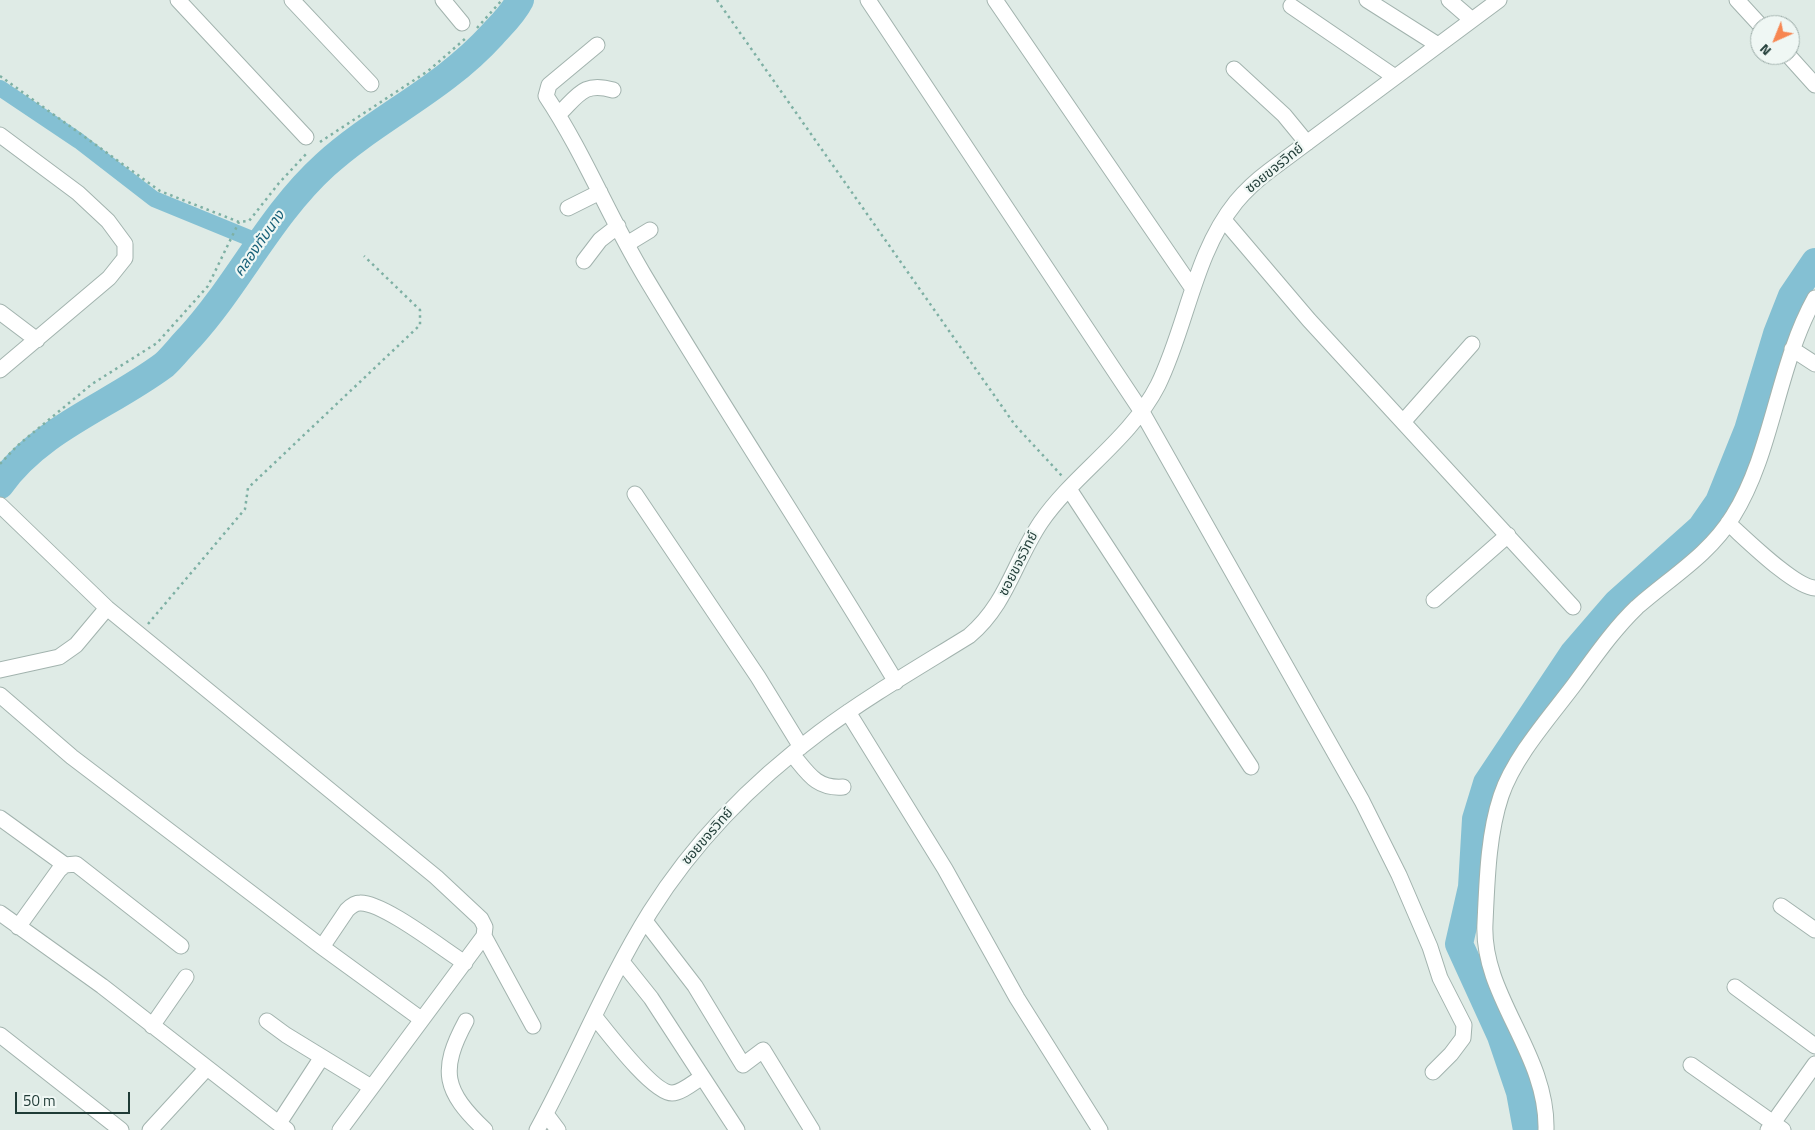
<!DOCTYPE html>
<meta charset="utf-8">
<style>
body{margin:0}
#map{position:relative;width:1815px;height:1130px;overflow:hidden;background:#dfebe6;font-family:"Titillium Web",sans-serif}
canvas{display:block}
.north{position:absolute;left:1750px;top:15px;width:50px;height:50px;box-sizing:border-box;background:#eff7f4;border:1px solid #9caca8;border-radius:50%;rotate:224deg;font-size:14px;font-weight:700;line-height:20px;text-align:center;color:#1f3b36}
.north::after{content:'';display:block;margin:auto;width:18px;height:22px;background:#f78651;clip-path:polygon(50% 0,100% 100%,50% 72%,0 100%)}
.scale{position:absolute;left:15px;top:1092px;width:115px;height:22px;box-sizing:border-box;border:2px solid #1f3b36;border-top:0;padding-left:6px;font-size:15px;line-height:18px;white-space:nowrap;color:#1f3b36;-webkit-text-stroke:4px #eff7f4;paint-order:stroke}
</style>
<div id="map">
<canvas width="1815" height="1130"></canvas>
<div class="north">N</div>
<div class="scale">50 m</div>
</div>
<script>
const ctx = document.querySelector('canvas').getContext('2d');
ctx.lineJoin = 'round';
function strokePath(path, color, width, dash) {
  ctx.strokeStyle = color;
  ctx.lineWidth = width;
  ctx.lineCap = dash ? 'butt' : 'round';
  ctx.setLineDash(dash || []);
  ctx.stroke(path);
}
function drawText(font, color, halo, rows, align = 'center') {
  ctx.font = font + ' "Titillium Web","Noto Sans Thai",sans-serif';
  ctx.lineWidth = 4.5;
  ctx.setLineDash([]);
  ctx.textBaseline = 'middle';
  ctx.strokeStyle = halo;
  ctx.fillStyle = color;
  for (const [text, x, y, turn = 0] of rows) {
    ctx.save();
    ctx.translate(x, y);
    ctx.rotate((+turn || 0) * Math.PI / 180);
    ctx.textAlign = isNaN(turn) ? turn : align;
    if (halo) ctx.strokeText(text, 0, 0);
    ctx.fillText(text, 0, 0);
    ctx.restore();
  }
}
const canal = new Path2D(`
 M 0,88 L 79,141 L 154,199 L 259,242`);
const river = new Path2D(`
 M 0,485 C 41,428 109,406 164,365 C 173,357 181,346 190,337 C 239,283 270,215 325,165 C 378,117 442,90 492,35 C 502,24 513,14 520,0
 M 1527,1130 L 1520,1092 L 1501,1036 L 1459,944 L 1472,887 L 1476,819 L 1487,783 L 1573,654 L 1617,603 L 1701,528 L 1719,502 L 1748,430 L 1777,334 L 1792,296 L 1815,262`);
const path = new Path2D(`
 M 717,0 L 1015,425 L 1062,476
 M 477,28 L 502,0
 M 0,76 L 160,191 L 239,222 L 249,221 L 279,183 L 308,152
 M 320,142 L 428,71 L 466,38
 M 0,464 L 17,446 L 92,384 L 157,343 L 208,286 L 239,222
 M 148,624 L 245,509 L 248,488 L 420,325 L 420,310 L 364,256`);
const minor = new Path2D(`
 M 178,0 L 306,137
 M 292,0 L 371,84
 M 443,0 L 462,23
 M 868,0 L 1142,412 L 1362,801 L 1399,875 L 1430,947 L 1440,978 L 1464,1025 L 1463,1038 L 1451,1054 L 1433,1072
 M 995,0 L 1193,289
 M 1367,0 L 1438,45
 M 1449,0 L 1472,20
 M 1737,0 L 1760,25
 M 1291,6 L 1395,77
 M 597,45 L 549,85 L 546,96 C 584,153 609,217 644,275 C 726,412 814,545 896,682
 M 1788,55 L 1815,85
 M 1234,69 L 1284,115 L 1307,143
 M 558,115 C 578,96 583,81 613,90
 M 0,135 L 78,193 L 108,221 L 125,244 L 125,258 L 109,278 L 0,370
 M 568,208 L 600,192
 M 1224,220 L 1309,320 L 1573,607
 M 627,244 L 650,230
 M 584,261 L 600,240 L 618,226
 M 0,312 L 37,340
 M 1792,349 L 1815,364
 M 1403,422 L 1472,344
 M 1069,489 L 1251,767
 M 635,494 L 758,677 L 801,747
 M 0,505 L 107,608 L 436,877 L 481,919 L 485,927 L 484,936 L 340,1130
 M 1728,523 C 1745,538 1794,587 1815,588
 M 1434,600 L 1508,535
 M 0,670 L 59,657 L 76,645 L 107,608
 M 0,695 L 72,757 L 322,947 L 421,1019
 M 848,712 L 945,869 L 1017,998 L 1100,1130
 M 792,754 C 808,773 816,789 843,787
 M 0,818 L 65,865
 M 1781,906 L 1815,930
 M 0,913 L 102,986 L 287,1130
 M 645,921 L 695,986 L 743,1065 L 763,1050 L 812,1130
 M 18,927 L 59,870 L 65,865 L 76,864 L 181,946
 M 484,936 L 533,1026
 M 322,947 L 347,910 C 350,907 355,903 360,903 C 383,902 444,950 465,963
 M 623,963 L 651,998 L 737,1130
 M 1735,987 L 1815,1046
 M 595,1017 C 608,1033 653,1093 672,1093 C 681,1093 694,1082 702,1077
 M 267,1021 L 286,1035 L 371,1087
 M 466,1021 C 439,1071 444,1091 485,1130
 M 152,1026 L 186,977
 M 0,1035 L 121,1130
 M 1691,1065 L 1783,1130
 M 546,1114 L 558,1130
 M 279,1123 L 322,1057
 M 150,1130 L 207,1068
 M 537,1130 C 576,1059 607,981 650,912 C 694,842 754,781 820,732 C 867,697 919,667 969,636 C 1007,604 1014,562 1041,522 C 1075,473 1130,440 1158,385 C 1187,326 1194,254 1236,202 C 1246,190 1257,180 1269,171 L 1499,0
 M 1546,1130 C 1548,1053 1481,996 1485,923 C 1487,881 1488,835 1501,796 C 1514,757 1550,717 1574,685 C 1594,658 1613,630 1637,607 C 1671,577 1709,555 1733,516 C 1773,452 1777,366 1815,298
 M 1768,1130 L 1815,1064`);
const streetNames = [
 ["ซอยขจรวิทย์",1275,169,-39],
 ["ซอยขจรวิทย์",1019,564,-63],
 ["ซอยขจรวิทย์",708,837,-49]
];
const waterNames = [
 ["คลองทับนาง",260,244,-55]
];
strokePath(canal, '#84c0d3', 16);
strokePath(river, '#84c0d3', 28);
strokePath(minor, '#a2b3ae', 17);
strokePath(path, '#7eb0a4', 2.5, [2.5, 4]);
strokePath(minor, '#fff', 15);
drawText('14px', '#1f3b36', '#eff7f4', streetNames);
drawText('italic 15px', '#186179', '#eff7f4', waterNames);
</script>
